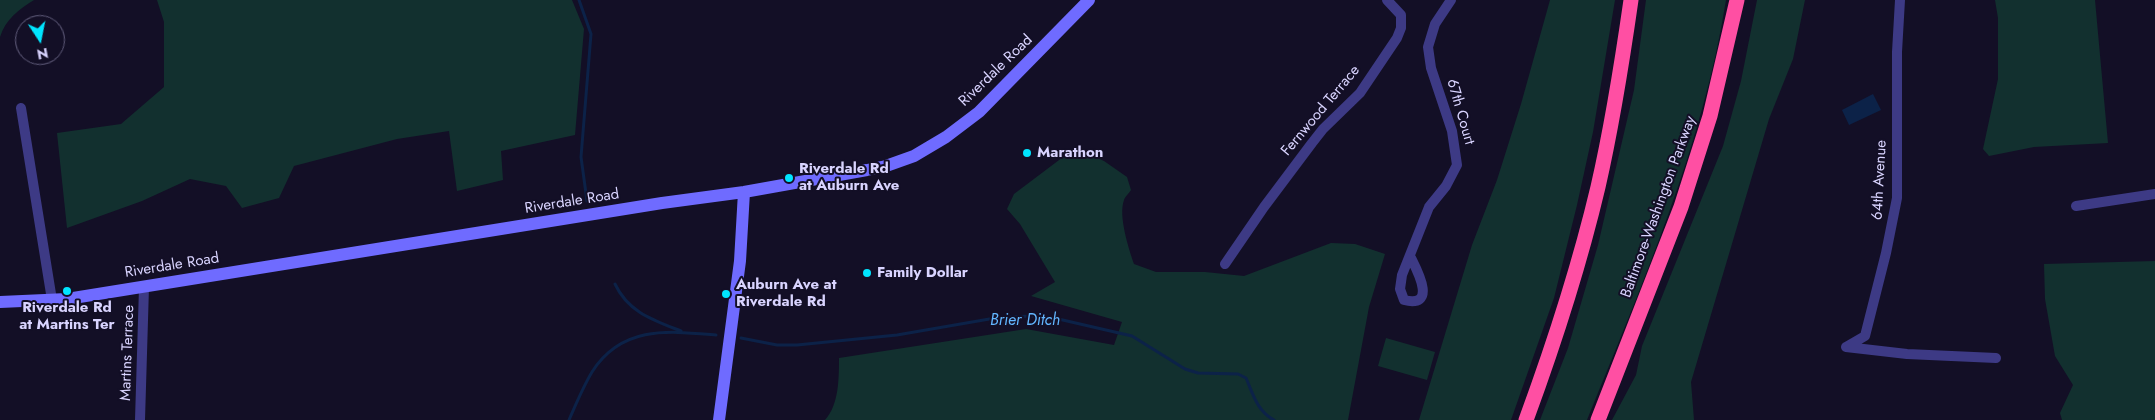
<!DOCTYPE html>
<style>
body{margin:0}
#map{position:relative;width:2155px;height:420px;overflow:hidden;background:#130f26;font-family:Jost,sans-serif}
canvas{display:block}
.north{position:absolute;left:15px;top:15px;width:50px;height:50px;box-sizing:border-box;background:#130f26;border:1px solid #625e7d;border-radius:50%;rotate:169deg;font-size:14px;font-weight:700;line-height:20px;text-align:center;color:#d9d4ff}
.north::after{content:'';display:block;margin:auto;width:18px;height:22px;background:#00e5ff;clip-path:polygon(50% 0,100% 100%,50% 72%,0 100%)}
</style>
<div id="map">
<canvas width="2155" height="420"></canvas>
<div class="north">N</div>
</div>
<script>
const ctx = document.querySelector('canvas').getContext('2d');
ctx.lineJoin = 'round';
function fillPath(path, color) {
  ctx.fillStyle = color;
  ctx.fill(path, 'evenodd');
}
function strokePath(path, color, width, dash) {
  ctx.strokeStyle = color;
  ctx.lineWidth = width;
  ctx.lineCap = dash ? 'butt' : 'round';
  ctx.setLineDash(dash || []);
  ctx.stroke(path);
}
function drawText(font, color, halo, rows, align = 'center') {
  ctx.font = font + ' Jost,sans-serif';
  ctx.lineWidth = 4;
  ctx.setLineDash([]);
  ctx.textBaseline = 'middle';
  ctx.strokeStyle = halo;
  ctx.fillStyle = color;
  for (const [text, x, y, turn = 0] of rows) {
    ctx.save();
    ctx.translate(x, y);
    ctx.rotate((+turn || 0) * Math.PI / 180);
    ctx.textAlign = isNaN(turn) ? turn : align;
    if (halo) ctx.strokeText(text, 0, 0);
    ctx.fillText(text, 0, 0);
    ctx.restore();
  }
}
const green = new Path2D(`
 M 0,0 L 34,0 C 19,9 5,20 0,37 Z
 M 157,0 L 572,0 L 584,29 L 575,135 L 501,151 L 503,180 L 457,191 L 449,131 L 397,139 L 294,166 L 279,198 L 242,208 L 226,186 L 190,179 L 142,201 L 67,228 L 57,133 L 121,124 L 164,87 L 164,22 Z
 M 1550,0 L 1615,0 L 1593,132 L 1577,205 L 1554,298 L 1511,420 L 1419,420 L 1472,245 L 1497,180 L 1521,104 Z
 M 1646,0 L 1726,0 C 1703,146 1642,284 1587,420 L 1540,420 L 1568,348 L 1598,245 L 1634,90 Z
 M 1757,0 L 1805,0 L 1793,59 L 1769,119 L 1691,382 L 1694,420 L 1612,420 L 1636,375 L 1642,346 L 1723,146 L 1741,81 Z
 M 1995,0 L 2095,0 L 2108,143 L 2034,147 L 1989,156 L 1983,149 L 1998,79 L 1998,18 Z
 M 1075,148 L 1104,161 L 1127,177 L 1131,190 C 1129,193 1125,197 1124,200 C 1118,216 1129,249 1134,264 L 1156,272 L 1205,272 L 1244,276 L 1331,243 L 1355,244 L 1385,254 L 1369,307 L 1348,420 L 825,420 C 839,405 839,378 839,358 L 1026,329 L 1114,345 L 1122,322 L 1031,296 L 1055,282 L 1020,224 L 1007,209 L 1014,194 Z
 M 2155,261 L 2155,420 L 2062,420 L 2060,413 L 2073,385 L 2055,356 L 2045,299 L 2044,264 Z
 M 1386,338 L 1435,352 L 1427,380 L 1378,366 Z`);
const water = new Path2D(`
 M 1873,94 L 1881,110 L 1849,125 L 1842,110 Z`);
const stream = new Path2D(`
 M 579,0 L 591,34 L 581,157 L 587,201
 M 615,284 C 628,312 653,320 681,331
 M 741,338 L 777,345 L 797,345 L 897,335 L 1001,317 L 1036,316 L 1054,318 L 1132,336 L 1185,369 L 1198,373 L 1238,374 L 1246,378 C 1253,394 1257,411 1274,420
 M 569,420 C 576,404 583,387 592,372 C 622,325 669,331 716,335`);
const street = new Path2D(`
 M 21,108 L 52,300
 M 2076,206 L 2155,194
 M 1411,258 C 1418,272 1437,308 1404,300 L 1400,289 L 1402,275 L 1429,207 L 1446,186 L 1457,165 L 1452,131 L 1431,68 L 1428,47 L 1435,24 L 1451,0
 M 1225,264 L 1264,207 L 1312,143 L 1323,129 L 1360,93 L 1397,38 L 1401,28 L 1401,15 L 1387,0
 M 1846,347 L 1865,336 L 1886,253 L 1897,198 L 1897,52 L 1900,0
 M 1846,347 L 1907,354 L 1996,358
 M 140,420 L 144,287`);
const secondary = new Path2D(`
 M 0,302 L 67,299 L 662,203 L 744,192 L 867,170 L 886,166 L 914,156 L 946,137 L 979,112 L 1089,0
 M 719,420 L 740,261 L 744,192`);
const highway = new Path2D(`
 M 1526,420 C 1554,344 1579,267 1598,187 C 1612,126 1622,63 1631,0
 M 1598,420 L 1681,207 L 1710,116 L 1737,0`);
const markers = [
 [1027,153,5,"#00e5ff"],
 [789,178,5,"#00e5ff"],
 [867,273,5,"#00e5ff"],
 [67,291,5,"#00e5ff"],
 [726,294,5,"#00e5ff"]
];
const streetNames = [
 ["Riverdale Road",996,71,-44],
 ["Fernwood Terrace",1321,111,-50],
 ["67th Court",1460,112,74],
 ["64th Avenue",1880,180,-87],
 ["Riverdale Road",572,202,-9],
 ["Baltimore-Washington Parkway",1659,207,-70],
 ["Riverdale Road",172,266,-9],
 ["Martins Terrace",128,353,-88]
];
const poiNames = [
 ["Marathon",1037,153],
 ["Riverdale Rd",799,169],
 ["at Auburn Ave",799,186],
 ["Family Dollar",877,273],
 ["Auburn Ave at",736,285],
 ["Riverdale Rd",736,302],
 ["Riverdale Rd",67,308,"center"],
 ["at Martins Ter",67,325,"center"]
];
const waterNames = [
 ["Brier Ditch",1025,321]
];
fillPath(green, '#12302f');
fillPath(water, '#0c2248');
strokePath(stream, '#0c2248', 3);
strokePath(street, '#3d3a85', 10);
strokePath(secondary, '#6f6bff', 12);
strokePath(highway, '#ff4fa3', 15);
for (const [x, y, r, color] of markers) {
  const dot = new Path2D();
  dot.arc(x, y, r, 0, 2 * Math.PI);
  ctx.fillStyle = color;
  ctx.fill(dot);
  strokePath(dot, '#130f26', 2);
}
drawText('15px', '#d9d4ff', '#130f26', streetNames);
drawText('bold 15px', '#d9d4ff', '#130f26', poiNames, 'left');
drawText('italic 16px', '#62b6ff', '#130f26', waterNames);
</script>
